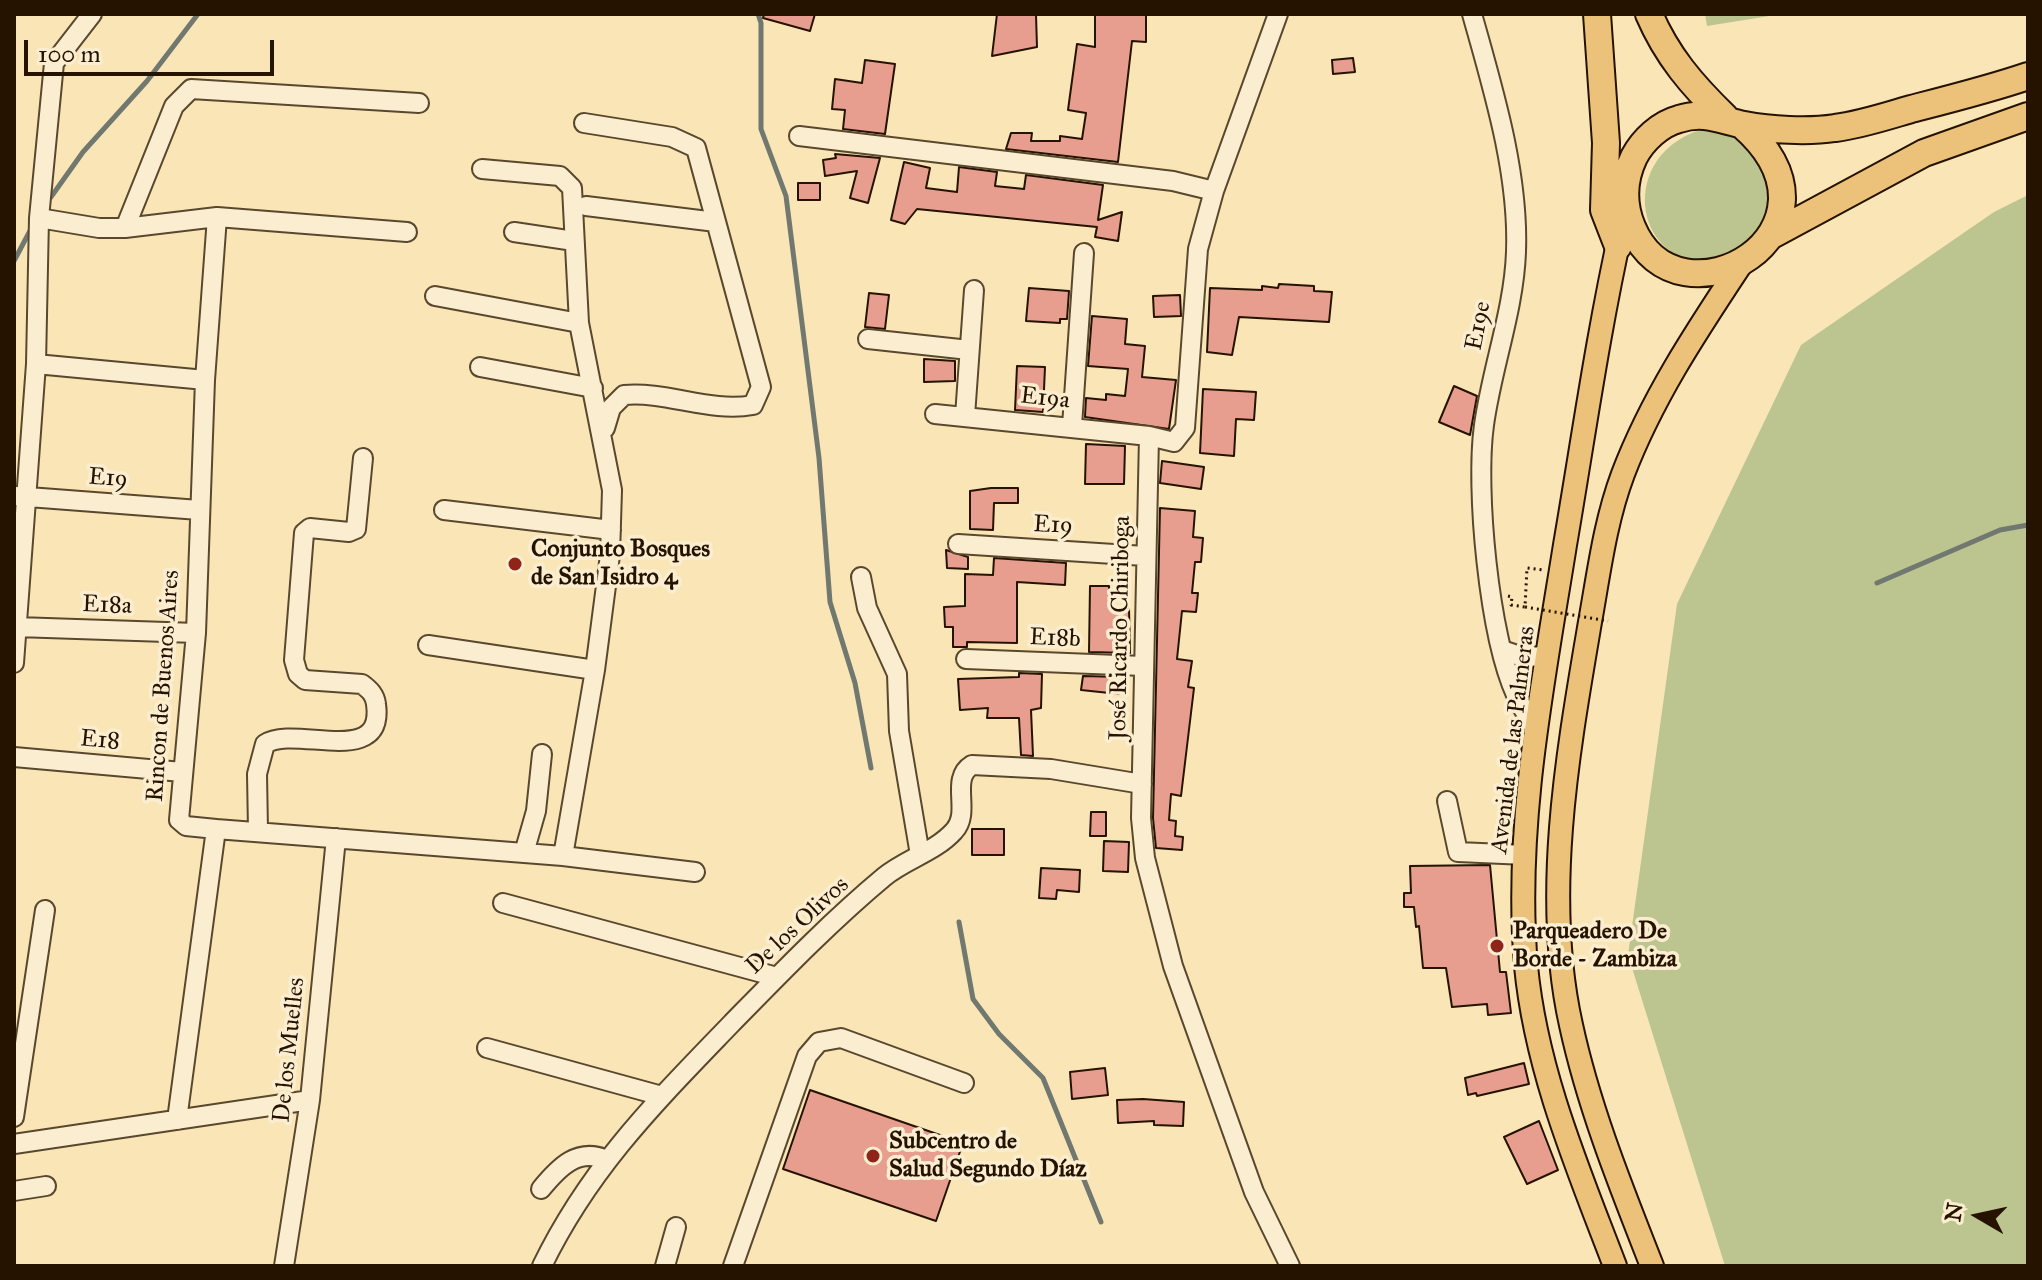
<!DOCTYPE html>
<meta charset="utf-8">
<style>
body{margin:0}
#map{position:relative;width:2042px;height:1280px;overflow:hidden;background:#f9e5b6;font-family:"IM FELL Great Primer",serif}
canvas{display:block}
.frame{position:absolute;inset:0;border:16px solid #251300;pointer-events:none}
.north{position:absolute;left:1938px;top:1176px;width:80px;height:80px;-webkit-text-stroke:6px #fbeed0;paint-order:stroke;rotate:279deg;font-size:22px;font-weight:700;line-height:32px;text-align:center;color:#251300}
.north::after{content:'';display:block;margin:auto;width:28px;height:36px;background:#251300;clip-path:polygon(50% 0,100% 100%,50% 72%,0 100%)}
.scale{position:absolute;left:24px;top:40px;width:250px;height:36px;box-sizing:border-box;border:4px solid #251300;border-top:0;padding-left:10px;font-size:24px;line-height:28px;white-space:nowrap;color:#251300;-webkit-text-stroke:6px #fbeed0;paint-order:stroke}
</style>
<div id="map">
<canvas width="2042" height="1280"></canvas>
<div class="frame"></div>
<div class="north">N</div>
<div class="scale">100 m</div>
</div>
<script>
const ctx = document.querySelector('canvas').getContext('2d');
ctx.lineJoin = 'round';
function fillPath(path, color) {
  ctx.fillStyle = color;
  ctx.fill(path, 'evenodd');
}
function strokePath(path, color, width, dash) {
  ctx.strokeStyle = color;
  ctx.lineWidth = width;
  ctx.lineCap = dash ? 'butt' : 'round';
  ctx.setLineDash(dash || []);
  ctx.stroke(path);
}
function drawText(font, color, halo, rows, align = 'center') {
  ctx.font = font + ' "IM FELL Great Primer",serif';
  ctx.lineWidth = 7;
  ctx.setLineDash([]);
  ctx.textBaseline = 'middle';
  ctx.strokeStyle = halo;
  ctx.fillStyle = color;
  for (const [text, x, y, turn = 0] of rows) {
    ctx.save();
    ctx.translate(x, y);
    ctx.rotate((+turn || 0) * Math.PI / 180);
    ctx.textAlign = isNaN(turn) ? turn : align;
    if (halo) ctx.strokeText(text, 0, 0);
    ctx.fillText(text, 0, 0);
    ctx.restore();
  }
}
const green = new Path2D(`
 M 1705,14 L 1782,14 L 1707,26 Z
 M 1708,128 L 1731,130 L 1777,175 L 1765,239 C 1751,245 1715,265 1702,263 C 1627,254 1623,147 1708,128 Z
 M 2028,195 L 2028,1266 L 1725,1266 L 1628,955 L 1677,604 L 1801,345 L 1994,212 Z`);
const stream = new Path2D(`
 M 758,14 L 761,23 L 761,129 L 786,196 L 819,458 L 830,602 L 855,683 L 871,768
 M 51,197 L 83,152 L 147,81 L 198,14
 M 14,261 L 32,227
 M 1877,583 L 2000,530 L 2028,525
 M 959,922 L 973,999 L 999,1034 L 1043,1078 L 1101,1222`);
const building = new Path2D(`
 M 764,14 L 815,14 L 810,31 L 763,18 Z
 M 997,14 L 1036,15 L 1037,47 L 992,56 Z
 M 1095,14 L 1146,14 L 1146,42 L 1132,41 L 1118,162 L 1006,149 L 1011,133 L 1032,133 L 1031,141 L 1060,141 L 1060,136 L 1082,139 L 1086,113 L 1068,110 L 1077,44 L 1095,47 Z
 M 1353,58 L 1355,72 L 1333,74 L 1332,60 Z
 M 865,60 L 895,64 L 885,134 L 843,129 L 845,110 L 832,109 L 835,79 L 862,83 Z
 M 835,154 L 880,158 L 868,203 L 850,198 L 857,171 L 825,176 L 823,160 L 836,158 Z
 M 904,162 L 930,168 L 926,188 L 957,192 L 959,167 L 997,172 L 995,186 L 1024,189 L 1026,175 L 1103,185 L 1098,220 L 1122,212 L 1118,241 L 1095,237 L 1097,227 L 917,209 L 905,224 L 891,220 Z
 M 798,183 L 820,183 L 820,200 L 798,200 Z
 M 1279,284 L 1314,286 L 1314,291 L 1332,292 L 1329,322 L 1239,317 L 1232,355 L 1207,352 L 1210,288 L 1262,290 L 1262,286 L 1278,288 Z
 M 1029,288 L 1069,291 L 1067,319 L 1060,319 L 1060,323 L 1026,321 Z
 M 869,293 L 889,295 L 885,329 L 865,327 Z
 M 1180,295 L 1181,316 L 1154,317 L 1153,296 Z
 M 1092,316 L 1127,319 L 1125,344 L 1145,346 L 1142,377 L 1176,380 L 1169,429 L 1085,417 L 1086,398 L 1106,400 L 1106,394 L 1125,396 L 1128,369 L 1088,366 Z
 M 924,359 L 955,361 L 955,381 L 924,382 Z
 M 1017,366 L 1045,367 L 1043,412 L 1015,410 Z
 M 1454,386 L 1477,396 L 1470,435 L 1439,422 Z
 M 1203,389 L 1256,392 L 1254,420 L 1236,419 L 1234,456 L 1200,453 Z
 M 1086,444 L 1125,446 L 1124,484 L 1085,484 Z
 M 1162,461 L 1204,467 L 1201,489 L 1160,483 Z
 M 991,488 L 1018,488 L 1018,503 L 994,503 L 993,530 L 970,529 L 970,491 Z
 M 1160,508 L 1195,511 L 1193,537 L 1203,538 L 1201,562 L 1195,562 L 1192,593 L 1198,593 L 1196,612 L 1182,611 L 1177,659 L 1192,661 L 1188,687 L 1194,688 L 1181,796 L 1171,794 L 1169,820 L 1176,821 L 1175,836 L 1183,837 L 1182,850 L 1156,848 L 1153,818 Z
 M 946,550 L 968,557 L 968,569 L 947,568 Z
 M 994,558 L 1066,563 L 1065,585 L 1017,582 L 1017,643 L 967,642 L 967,647 L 953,647 L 953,627 L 945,627 L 944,607 L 965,606 L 965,574 L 993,575 Z
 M 1090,586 L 1109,586 L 1109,608 L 1129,608 L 1130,653 L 1089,652 Z
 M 1019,673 L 1042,674 L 1041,708 L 1031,710 L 1033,756 L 1021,755 L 1019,718 L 987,718 L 988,708 L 960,710 L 958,679 L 1019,677 Z
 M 1083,676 L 1121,677 L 1119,694 L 1081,690 Z
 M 1091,812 L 1106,812 L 1106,836 L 1090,836 Z
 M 972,829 L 1004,829 L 1004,855 L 972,855 Z
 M 1104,841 L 1129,842 L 1128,872 L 1103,871 Z
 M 1490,865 L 1500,972 L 1506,972 L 1511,1013 L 1488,1015 L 1487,1004 L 1452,1007 L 1446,968 L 1423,968 L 1419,926 L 1416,927 L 1414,907 L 1404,907 L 1404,893 L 1411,893 L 1410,866 Z
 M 1041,868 L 1080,870 L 1079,892 L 1057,890 L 1056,899 L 1039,898 Z
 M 1524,1063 L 1529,1084 L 1477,1096 L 1476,1093 L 1468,1095 L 1465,1078 Z
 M 1105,1068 L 1108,1095 L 1072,1099 L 1070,1072 Z
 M 810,1090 L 963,1143 L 936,1221 L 783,1169 Z
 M 1143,1099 L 1184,1102 L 1183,1126 L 1154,1125 L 1154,1121 L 1118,1123 L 1117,1100 Z
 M 1539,1121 L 1558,1170 L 1527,1184 L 1504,1137 Z`);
const path = new Path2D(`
 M 1508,596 L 1512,597 L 1511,605 L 1525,607 L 1527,568 L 1543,570`);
const minor = new Path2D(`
 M 1278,14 L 1214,191 L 1198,249 L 1185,428 L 1174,442 L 1149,436 L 1141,818 L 1145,858 L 1173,966 L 1254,1192 L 1290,1266
 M 1472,14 C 1493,89 1519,173 1516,252 C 1514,310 1492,367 1484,425 C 1475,489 1489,636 1516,695 C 1521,707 1530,719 1537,732
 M 584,123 L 672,137 L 696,148 L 761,387 L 753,405 C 710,413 667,391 624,395 L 611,408 L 605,428
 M 799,136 L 1173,181 L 1214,191
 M 482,169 L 560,176 L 572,188 L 579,323 L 612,490 L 610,555 L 595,670 L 563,856
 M 586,206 L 716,222
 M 217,217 L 205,380 L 196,633 L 179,820 L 186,826 L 216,829 L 563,856 L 695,872
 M 39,218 L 99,228 L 125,228 L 217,217 L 407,232
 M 125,228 L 174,106 L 191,89 L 419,103
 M 514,232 L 574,241
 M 435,296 L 579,323
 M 868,339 L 969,350
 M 36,364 L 205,380
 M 480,367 L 593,388
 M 935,414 L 1149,436
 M 965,416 L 974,290
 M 1072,426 L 1084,253
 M 15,496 L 199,510
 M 444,510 L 611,530
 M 958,544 L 1145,556
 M 861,577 L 867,608 L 897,674 L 899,731 L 920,855
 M 17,627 L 196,633
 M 428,645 L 595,670
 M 1502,650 L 1523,657 L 1548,656
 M 966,659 L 1143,666
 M 14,663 L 36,364 L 39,218 L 54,63 L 92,14
 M 14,757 L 182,772
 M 1447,801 L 1458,852 L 1526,855
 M 258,830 L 257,774 L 265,744 C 294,724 385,769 376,704 C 375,695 370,690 362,684 L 305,680 L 298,674 L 294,660 L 304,533 L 310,528 L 349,532 L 356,529 L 363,458
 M 524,853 L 536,811 L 542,754
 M 503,903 L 777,977
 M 487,1048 L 662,1096
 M 14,1117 L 45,910
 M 177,1120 L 216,829
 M 14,1144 L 310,1100
 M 541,1189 C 559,1167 578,1147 607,1160
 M 14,1191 L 46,1186
 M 284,1266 L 310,1100 L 336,838
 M 542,1266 C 590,1167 656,1102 731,1024 C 780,974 830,922 884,877 C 906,859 935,852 954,831 C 972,812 949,779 972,765 L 1051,769 L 1142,784
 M 665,1266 L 676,1227
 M 733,1266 L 807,1056 L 819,1042 L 841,1038 L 964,1083`);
const major = new Path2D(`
 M 1615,1266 C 1578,1169 1536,1071 1526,966 C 1514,826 1543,683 1565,545 C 1583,440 1598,333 1621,230
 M 1652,1266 C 1621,1187 1589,1108 1571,1025 C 1542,895 1568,751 1590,622 C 1599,572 1605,522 1623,474 C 1652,398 1696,332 1741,264`);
const highway = new Path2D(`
 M 1597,14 L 1606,143 L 1604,210 L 1618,246
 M 1649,14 C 1667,56 1692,85 1725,117
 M 1742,125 C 1862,230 1678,337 1632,227 C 1622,203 1623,180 1634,157 C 1643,140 1660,124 1679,119 C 1704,111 1720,120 1744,125 C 1770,130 1808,132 1835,128 C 1860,125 1887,116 1911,109 C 1950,99 1990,89 2028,76
 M 1770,236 L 1924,153 L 2028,116`);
const pathBridge = new Path2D(`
 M 1525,607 L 1608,621`);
const markers = [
 [515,564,8,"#8f2418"],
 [1497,946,8,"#8f2418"],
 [873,1156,8,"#8f2418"]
];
const streetNames = [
 ["E19e",1479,326,-79],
 ["E19a",1045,399,6],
 ["E19",108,479,4],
 ["E19",1053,526,3],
 ["E18a",107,606,2],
 ["José Ricardo Chiriboga",1121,628,-89],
 ["E18b",1055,639,2],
 ["Rincon de Buenos Aires",164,686,-86],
 ["Avenida de las Palmeras",1514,740,-83],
 ["E18",100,741,5],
 ["De los Olivos",798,926,-43],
 ["De los Muelles",290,1050,-84]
];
const poiNames = [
 ["Conjunto Bosques",531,550],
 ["de San Isidro 4",531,578],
 ["Parqueadero De",1513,932],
 ["Borde - Zambiza",1513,960],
 ["Subcentro de",889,1142],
 ["Salud Segundo Díaz",889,1170]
];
fillPath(green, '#bcc58f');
strokePath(stream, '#717870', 5);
fillPath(building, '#e79e8e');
strokePath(building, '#251300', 2);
strokePath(minor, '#5a482e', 22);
strokePath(major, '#251300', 26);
strokePath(highway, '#251300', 30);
strokePath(path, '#251300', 3, [2, 4]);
strokePath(minor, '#fbeed0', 18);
strokePath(major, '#ecc27b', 22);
strokePath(highway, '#ecc27b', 26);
strokePath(pathBridge, '#251300', 3, [2, 4]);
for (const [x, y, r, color] of markers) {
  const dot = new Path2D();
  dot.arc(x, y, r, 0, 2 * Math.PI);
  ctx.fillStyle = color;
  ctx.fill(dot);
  strokePath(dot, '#fbeed0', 3);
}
drawText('24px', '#251300', '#fbeed0', streetNames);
drawText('bold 24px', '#251300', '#fbeed0', poiNames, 'left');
</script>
